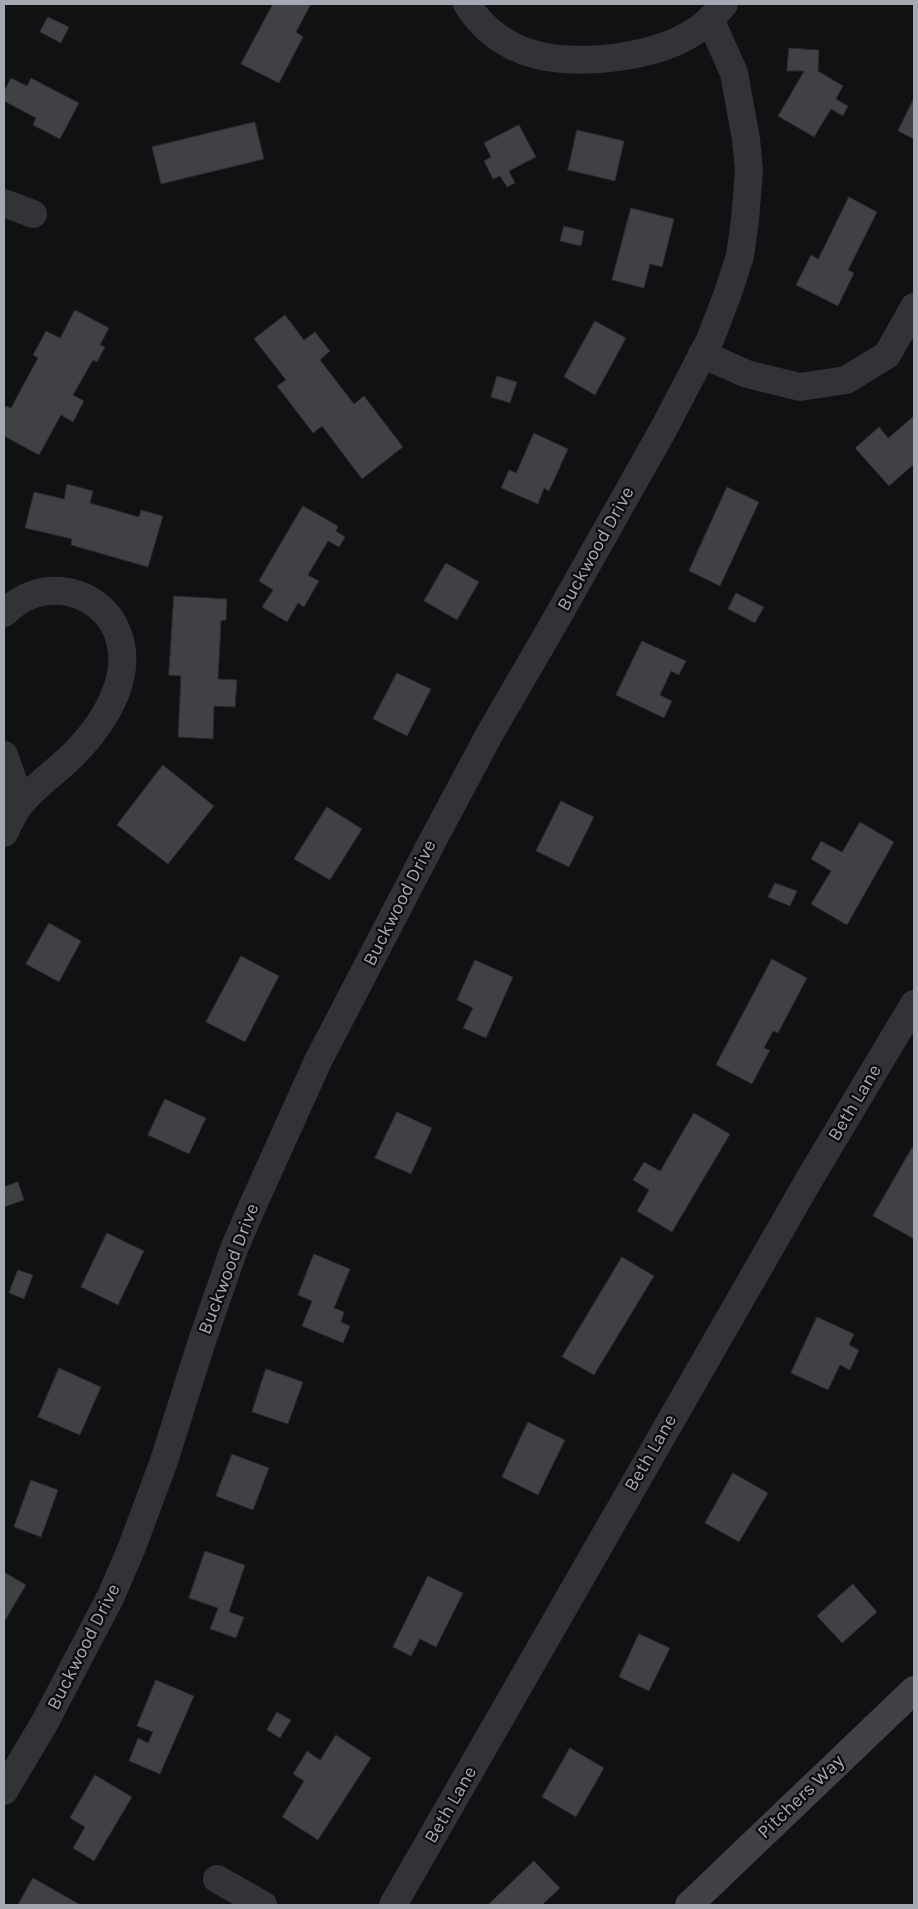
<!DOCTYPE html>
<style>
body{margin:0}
#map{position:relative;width:918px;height:1909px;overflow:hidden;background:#101112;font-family:Karla,sans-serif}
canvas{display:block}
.frame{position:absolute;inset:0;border:5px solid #a3a8b1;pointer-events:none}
</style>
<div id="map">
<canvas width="918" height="1909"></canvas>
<div class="frame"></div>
</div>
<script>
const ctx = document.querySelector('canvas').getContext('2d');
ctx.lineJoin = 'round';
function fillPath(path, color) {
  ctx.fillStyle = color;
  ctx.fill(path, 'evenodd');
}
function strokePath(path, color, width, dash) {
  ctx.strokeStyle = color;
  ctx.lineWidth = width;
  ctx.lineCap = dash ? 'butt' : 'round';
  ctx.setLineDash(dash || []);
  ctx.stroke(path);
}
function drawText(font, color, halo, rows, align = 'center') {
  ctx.font = font + ' Karla,sans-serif';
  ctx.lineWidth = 4.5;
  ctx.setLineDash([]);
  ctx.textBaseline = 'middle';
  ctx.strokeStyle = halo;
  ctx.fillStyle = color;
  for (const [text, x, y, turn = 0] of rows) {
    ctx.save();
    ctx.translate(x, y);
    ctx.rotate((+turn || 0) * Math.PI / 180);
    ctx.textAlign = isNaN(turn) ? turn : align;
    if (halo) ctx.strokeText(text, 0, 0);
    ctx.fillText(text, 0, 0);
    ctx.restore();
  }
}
const building = new Path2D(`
 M 273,4 L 311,4 L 296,32 L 303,37 L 279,83 L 241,64 Z
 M 48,17 L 69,27 L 61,43 L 40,32 Z
 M 789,48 L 819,50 L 818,71 L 843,86 L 836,99 L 848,106 L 843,116 L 831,109 L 814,137 L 778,116 L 804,71 L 787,71 Z
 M 11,78 L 27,86 L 31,78 L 79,103 L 60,139 L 33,125 L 36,118 L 4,101 L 4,92 Z
 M 914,98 L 914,139 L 898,131 Z
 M 255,122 L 264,159 L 161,184 L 152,147 Z
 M 519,125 L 536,157 L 509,171 L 515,183 L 507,187 L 500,176 L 493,179 L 484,161 L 491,157 L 484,143 Z
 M 577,130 L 624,141 L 615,181 L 568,170 Z
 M 849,197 L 877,212 L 848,270 L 854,273 L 838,306 L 796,285 L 811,255 L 818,259 Z
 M 631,208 L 674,219 L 662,267 L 650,264 L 644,288 L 612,280 Z
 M 564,226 L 584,231 L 581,246 L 560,241 Z
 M 75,310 L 109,328 L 100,345 L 105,347 L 97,362 L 93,360 L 73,395 L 84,401 L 73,422 L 61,415 L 39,455 L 4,436 L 4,410 L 6,406 L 11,408 L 38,358 L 33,355 L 46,331 L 60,338 Z
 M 285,315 L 304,340 L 315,332 L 330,351 L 320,360 L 354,404 L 364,396 L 403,447 L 362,479 L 322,426 L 313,433 L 277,386 L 286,380 L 254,339 Z
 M 595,321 L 626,338 L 595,395 L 564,377 Z
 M 497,376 L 517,382 L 510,403 L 491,397 Z
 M 914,416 L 914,464 L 889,486 L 855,448 L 879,427 L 888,438 Z
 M 534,433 L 568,449 L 549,491 L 544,488 L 538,504 L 501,488 L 509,470 L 516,473 Z
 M 67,484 L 93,491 L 90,503 L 139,517 L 141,510 L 163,516 L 148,567 L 71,545 L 72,539 L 25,528 L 34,492 L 64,499 Z
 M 727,487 L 759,502 L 720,586 L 689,571 Z
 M 303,506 L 338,526 L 336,531 L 345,537 L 339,547 L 328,541 L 308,575 L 319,581 L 304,607 L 298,603 L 287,622 L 262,607 L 273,590 L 259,581 Z
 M 446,563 L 479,582 L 457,620 L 424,601 Z
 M 736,593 L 764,607 L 755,623 L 728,609 Z
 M 174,596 L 227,599 L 226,620 L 221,621 L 218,679 L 237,680 L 235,707 L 214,706 L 213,739 L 178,737 L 181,676 L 169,675 Z
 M 642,641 L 686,661 L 679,675 L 671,671 L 660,695 L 672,701 L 664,718 L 616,695 Z
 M 397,673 L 431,689 L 407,736 L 373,719 Z
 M 163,765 L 214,806 L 168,864 L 117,825 Z
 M 561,801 L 594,817 L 569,867 L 536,851 Z
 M 327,807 L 362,829 L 330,880 L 294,859 Z
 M 860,822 L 894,842 L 847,925 L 811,904 L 831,871 L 811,859 L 821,841 L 842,852 Z
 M 775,883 L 797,891 L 790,906 L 768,897 Z
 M 49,923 L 81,941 L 59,982 L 26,964 Z
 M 241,956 L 279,976 L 245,1042 L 206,1022 Z
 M 772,959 L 807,978 L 778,1033 L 773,1031 L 764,1048 L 770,1050 L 752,1084 L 716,1065 Z
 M 475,960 L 513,977 L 486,1038 L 463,1028 L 473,1008 L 457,1000 Z
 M 165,1099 L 206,1118 L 189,1154 L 148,1135 Z
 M 397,1112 L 432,1128 L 411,1174 L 375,1158 Z
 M 694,1113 L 730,1134 L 672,1232 L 637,1211 L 649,1190 L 633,1180 L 644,1162 L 660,1171 Z
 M 912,1148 L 914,1149 L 914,1239 L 873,1216 Z
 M 18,1182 L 24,1200 L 4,1207 L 4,1187 Z
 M 107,1233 L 144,1251 L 118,1305 L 81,1287 Z
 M 314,1254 L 350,1269 L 334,1308 L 344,1312 L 341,1322 L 350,1326 L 343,1343 L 302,1326 L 312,1301 L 298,1295 Z
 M 622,1257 L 654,1276 L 594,1375 L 562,1357 Z
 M 18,1270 L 33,1275 L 24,1299 L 9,1293 Z
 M 817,1317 L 854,1334 L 849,1345 L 859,1350 L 850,1370 L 840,1365 L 828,1390 L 791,1373 Z
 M 59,1368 L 101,1387 L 80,1435 L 38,1417 Z
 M 266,1369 L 303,1382 L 288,1424 L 252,1412 Z
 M 528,1422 L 565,1440 L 538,1495 L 502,1477 Z
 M 232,1454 L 269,1468 L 253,1510 L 216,1496 Z
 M 733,1473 L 768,1493 L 739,1542 L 705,1523 Z
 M 31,1480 L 58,1490 L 41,1537 L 14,1527 Z
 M 205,1551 L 245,1565 L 229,1612 L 244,1617 L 236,1638 L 210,1629 L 218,1608 L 189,1598 Z
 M 4,1572 L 26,1585 L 4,1622 Z
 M 428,1576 L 463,1593 L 436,1647 L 420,1639 L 411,1656 L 393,1647 Z
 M 853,1584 L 877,1612 L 842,1643 L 817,1616 Z
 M 639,1634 L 670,1648 L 649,1691 L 619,1677 Z
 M 156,1680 L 194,1696 L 160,1774 L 129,1761 L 138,1738 L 148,1743 L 153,1732 L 137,1726 Z
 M 277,1712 L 291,1720 L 280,1738 L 267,1730 Z
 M 336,1735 L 371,1758 L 318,1840 L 282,1817 L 304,1781 L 293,1774 L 307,1751 L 320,1760 Z
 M 570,1748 L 604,1768 L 576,1817 L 542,1797 Z
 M 95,1775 L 132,1797 L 94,1861 L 73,1848 L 85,1827 L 70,1818 Z
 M 534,1861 L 560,1888 L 542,1905 L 488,1905 Z
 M 33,1878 L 79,1904 L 78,1905 L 18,1905 Z`);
const street = new Path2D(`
 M 467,4 C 501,59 560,65 619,57 C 645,53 671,47 694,32 C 705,25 716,14 724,4
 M 4,203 L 33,214
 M 702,354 L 747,374 L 800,387 L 846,380 L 887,355 L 914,307
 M 4,613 C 21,597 39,589 62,591 C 83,593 104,606 114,625 C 138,671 106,721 74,754 C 57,771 36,785 21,803 C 14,812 9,823 4,833
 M 4,755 L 21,803
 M 4,1791 L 45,1722 L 111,1596 L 132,1547 L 164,1461 L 202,1341 L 234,1249 L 252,1207 L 318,1061 L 433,840 L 489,735 L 554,623 L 663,430 L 710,340 L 728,293 L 740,256 L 745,220 L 749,170 L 746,139 L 734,73 L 710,19
 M 217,1879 L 263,1905
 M 393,1905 L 810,1178 L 914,1004`);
const secondary = new Path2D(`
 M 689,1905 L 914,1690`);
const streetNames = [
 ["Buckwood Drive",596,549,-61],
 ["Buckwood Drive",400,903,-63],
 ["Beth Lane",855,1103,-59],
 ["Buckwood Drive",229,1269,-69],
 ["Beth Lane",651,1453,-60],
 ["Buckwood Drive",84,1647,-63],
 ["Pitchers Way",801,1797,-44],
 ["Beth Lane",451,1805,-60]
];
fillPath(building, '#404145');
strokePath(building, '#2b2b2d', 1);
strokePath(street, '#323336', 28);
strokePath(secondary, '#404246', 28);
drawText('19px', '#a3a8b1', '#0c0c0d', streetNames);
</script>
